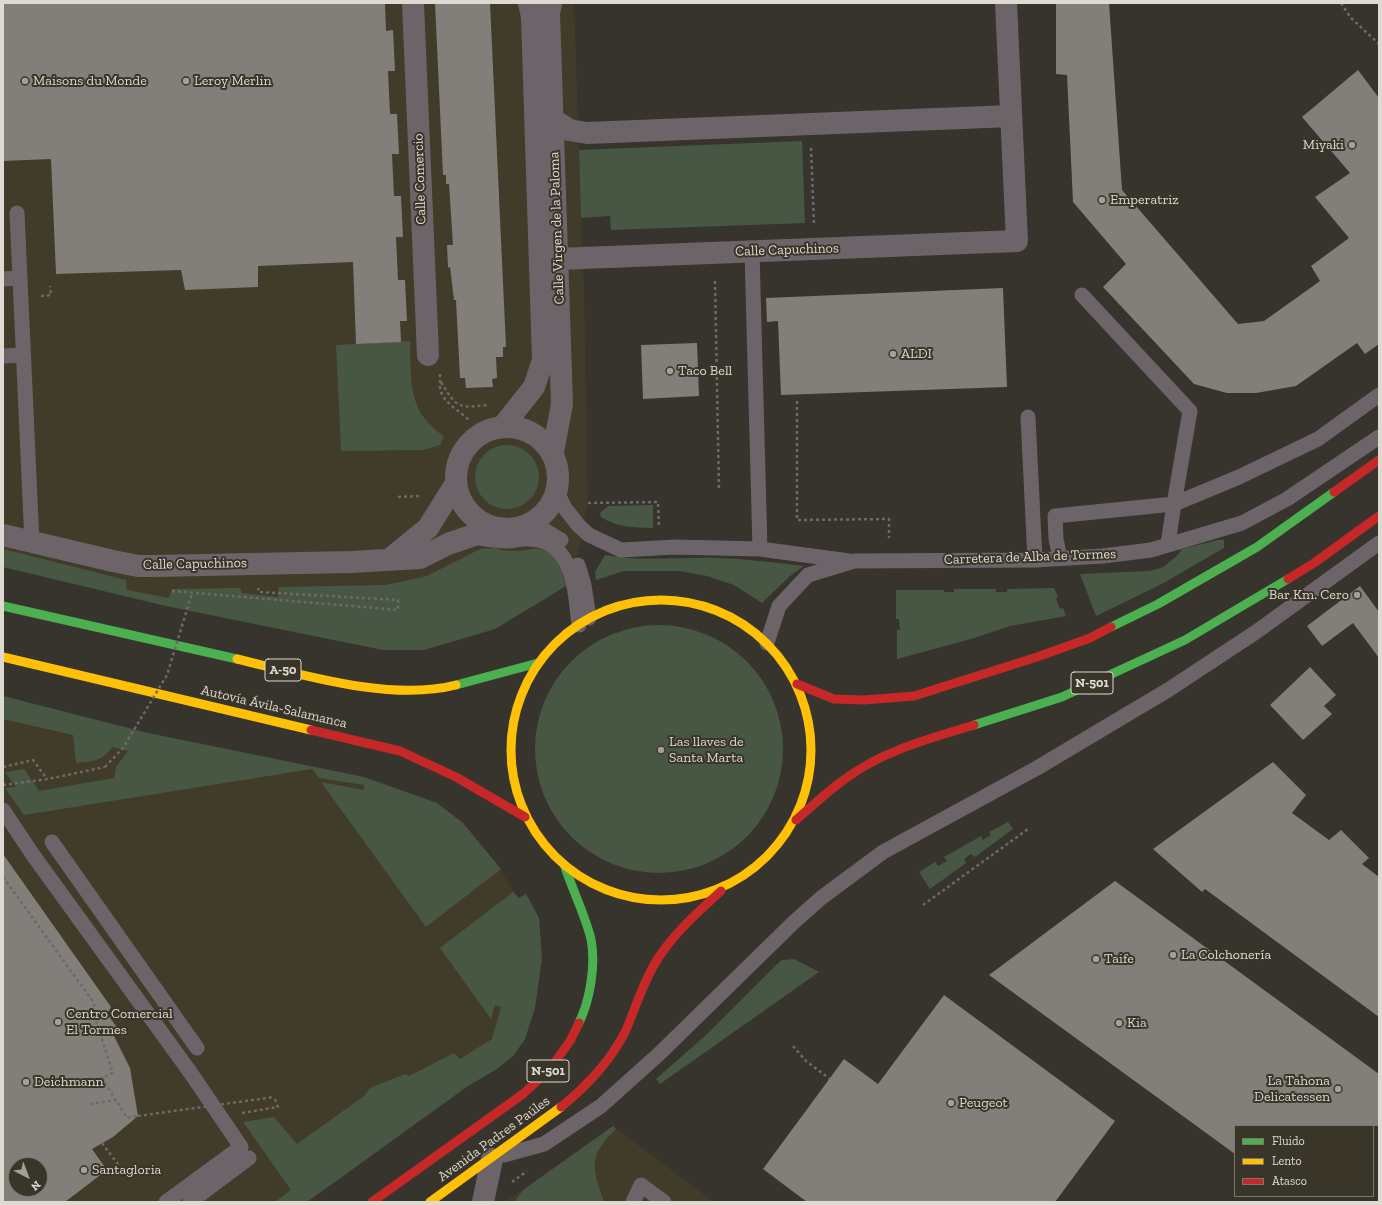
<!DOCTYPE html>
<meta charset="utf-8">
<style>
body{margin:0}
#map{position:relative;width:1382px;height:1205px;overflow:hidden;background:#36342d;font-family:"Zilla Slab",serif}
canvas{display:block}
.frame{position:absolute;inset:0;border:4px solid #dddad2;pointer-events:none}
.legend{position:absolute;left:1234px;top:1125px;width:140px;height:72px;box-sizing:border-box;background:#3a3529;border:1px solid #7b776d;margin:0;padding:5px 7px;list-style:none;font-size:12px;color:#dddad2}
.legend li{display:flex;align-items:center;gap:8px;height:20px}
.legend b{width:20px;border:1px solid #7b776d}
.north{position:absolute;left:8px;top:1157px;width:40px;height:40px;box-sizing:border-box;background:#3a3529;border:1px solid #7b776d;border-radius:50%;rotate:138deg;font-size:11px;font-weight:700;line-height:16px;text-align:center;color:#dddad2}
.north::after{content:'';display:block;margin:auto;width:14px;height:18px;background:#a3a098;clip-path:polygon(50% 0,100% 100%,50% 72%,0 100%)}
</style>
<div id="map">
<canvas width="1382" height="1205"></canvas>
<div class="frame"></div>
<ul class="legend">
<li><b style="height:5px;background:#4caf50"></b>Fluido</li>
<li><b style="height:5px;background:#ffc107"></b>Lento</li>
<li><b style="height:5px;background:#c62828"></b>Atasco</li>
</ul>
<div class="north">N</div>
</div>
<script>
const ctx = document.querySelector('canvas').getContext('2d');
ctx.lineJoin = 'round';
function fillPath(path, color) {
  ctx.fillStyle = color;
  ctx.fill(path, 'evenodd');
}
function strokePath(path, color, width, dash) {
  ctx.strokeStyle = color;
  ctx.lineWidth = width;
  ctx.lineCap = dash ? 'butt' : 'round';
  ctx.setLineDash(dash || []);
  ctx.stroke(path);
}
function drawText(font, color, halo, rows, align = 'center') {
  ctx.font = font + ' "Zilla Slab",serif';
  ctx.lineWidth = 4;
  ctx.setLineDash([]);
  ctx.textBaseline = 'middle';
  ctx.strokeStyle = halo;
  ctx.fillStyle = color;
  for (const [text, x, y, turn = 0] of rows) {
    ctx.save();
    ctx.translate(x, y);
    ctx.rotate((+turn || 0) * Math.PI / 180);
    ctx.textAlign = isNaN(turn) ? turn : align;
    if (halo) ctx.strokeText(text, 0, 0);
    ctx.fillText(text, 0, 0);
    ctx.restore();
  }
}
const built = new Path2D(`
 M 3,3 L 574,3 L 584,292 L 588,498 L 582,540 L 566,586 L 495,629 L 424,650 L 383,650 L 166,606 L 3,567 Z
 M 3,696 L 148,733 L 364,777 L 437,803 L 463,823 L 496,863 L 518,898 L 526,894 L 539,918 L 542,958 L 535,1008 L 525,1039 L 514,1055 L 497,1069 L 468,1086 L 307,1202 L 3,1202 ZM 16,1165 L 40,1165 L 40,1189 L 16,1189 Z
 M 613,1126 L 714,1202 L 504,1202 L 523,1190 Z`);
const green = new Path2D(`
 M 802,141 L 805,223 L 611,230 L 610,216 L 581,218 L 579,150 Z
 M 410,341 C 411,367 408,399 426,420 C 431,426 438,432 444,437 L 440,445 L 423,450 L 341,451 L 336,345 Z
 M475 477a32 32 0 1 1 64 0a32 32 0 1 1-64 0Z
 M 653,505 L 653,528 C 634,527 617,528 601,517 L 600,513 L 608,506 Z
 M 1218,540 L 1224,540 L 1224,548 L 1160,585 L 1096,616 L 1080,574 L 1150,571 L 1163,567 L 1177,556 L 1182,549 Z
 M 495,548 C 500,549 505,551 510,551 C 535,552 534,542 558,558 L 566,586 L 495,629 L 424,650 L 383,650 L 166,606 L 3,567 L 3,549 L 126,580 L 127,590 L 169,598 L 172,589 L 240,588 L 242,593 L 278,597 L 279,587 L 386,585 L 427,576 L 480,549 Z
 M 605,555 C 641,562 678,557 715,558 C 745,559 774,562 804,566 L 790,576 L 762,603 L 734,585 L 707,576 L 680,571 L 624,571 L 596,580 L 595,572 Z
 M 1054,588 L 1058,597 L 1056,599 L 1060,609 L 1063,608 L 1066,616 L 1010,626 L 971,639 L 897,659 L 897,630 L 900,630 L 899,619 L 896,619 L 896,590 L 944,590 L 944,592 L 954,592 L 954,589 L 996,589 L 996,592 L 1007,592 L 1007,589 Z
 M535 749a124 124 0 1 1 248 0a124 124 0 1 1-248 0Z
 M 3,696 L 148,733 L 364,777 L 437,803 L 463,823 L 501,869 L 426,927 L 321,782 L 364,790 L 364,785 L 319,778 L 312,769 L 24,815 L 5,788 L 16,787 L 5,772 L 24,769 L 39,791 L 114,778 L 116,767 L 128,751 L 112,747 C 102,762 93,761 76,763 L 73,735 L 3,719 Z
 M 1008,822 L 1013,829 L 975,857 L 971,854 L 964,859 L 966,863 L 930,889 L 919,872 L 935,862 L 938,866 L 947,861 L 944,857 L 981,836 L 983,840 L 991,835 L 989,832 Z
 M 513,892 L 519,898 L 526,894 L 539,918 L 542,958 L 535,1008 L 525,1039 L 514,1055 L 497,1069 L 468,1086 L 307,1202 L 275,1202 L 291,1190 L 243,1122 L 274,1117 L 297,1144 L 364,1096 L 370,1088 L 405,1074 L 409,1076 L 454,1053 L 460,1059 L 492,1039 L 501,1007 L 495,1005 L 491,1019 L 440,948 Z
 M 794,959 L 819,972 L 660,1084 L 656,1079 L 706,1035 L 776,965 L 782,960 Z
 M 613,1126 L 616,1129 C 588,1156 592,1167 604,1202 L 514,1202 L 523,1190 Z`);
const building = new Path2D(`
 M 3,3 L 385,3 L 386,31 L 393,30 L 395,71 L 388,71 L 390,114 L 397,114 L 399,154 L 392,154 L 394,196 L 401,196 L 403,237 L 396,237 L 398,280 L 405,280 L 407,321 L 400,321 L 401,342 L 356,344 L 353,262 L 258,266 L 258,287 L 185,290 L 181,270 L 56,274 L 51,159 L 3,161 Z
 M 435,3 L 490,3 L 506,347 L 503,347 L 503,357 L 496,357 L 497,378 L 492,379 L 493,387 L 466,388 L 465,378 L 460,378 L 456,300 L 454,300 L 450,267 L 448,268 L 447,245 L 453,245 L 449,184 L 446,184 L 446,175 L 443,175 Z
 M 1056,3 L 1109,3 L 1122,190 L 1238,324 L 1264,321 L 1320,281 L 1311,266 L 1349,238 L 1315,197 L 1350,173 L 1302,117 L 1358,70 L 1379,98 L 1379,344 L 1365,354 L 1357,343 L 1296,386 L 1256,393 L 1227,393 L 1194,384 L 1103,287 L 1126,264 L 1073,202 L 1067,75 L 1056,74 Z
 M 1003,288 L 1007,387 L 781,395 L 778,321 L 767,322 L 766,298 Z
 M 697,343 L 699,396 L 643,399 L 641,345 Z
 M 1360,586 L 1379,612 L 1379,658 L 1353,623 L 1322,646 L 1307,626 Z
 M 1310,667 L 1336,695 L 1324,706 L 1332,714 L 1303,740 L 1270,705 Z
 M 1273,762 L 1306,795 L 1292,813 L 1329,840 L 1341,830 L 1369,858 L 1362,864 L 1379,877 L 1379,1017 L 1205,889 L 1202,892 L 1153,849 Z
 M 3,854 L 111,1007 L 107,1014 L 119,1030 L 114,1036 L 130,1068 L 138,1116 L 113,1137 L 92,1149 L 107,1170 L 65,1202 L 3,1202 ZM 16,1165 L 40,1165 L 40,1189 L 16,1189 Z
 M 1115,881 L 1379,1074 L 1379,1126 L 1235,1126 L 1235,1154 L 989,975 Z
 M 944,995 L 1115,1121 L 1055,1202 L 807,1202 L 763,1169 L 844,1059 L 878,1084 Z`);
const path = new Path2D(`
 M 1341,3 L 1351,18 L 1379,44
 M 811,148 L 814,225
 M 715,281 L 719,490
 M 41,296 L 51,295 L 50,286
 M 440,374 C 440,379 440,383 440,387 C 441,402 460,411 469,420
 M 441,382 C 457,409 459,408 489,405
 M 797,401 L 797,520 L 889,519 L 889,538
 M 398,497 L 420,496
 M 588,503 L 658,502 L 659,528
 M 172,591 L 398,610 L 398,600 L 259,592 L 258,588
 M 3,767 L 33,760 L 47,779
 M 3,785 L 48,779 L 105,767
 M 3,877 L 94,1003 L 96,1021 L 113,1073 L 102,1078 L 127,1118 L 138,1116
 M 923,905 L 1028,829
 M 793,1046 L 806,1061 L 830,1079
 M 90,1104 L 116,1100
 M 242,1113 L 278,1107 L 274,1097
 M 102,1143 L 120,1167
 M 512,1182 L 527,1171`);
const lane = new Path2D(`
 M 17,213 L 32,543
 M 752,251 L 760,549
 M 3,279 L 20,278
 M 3,356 L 23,355
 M 1028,417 L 1035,560
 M 557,491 L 564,507 L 579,526 L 589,535 L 621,550 L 675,547 L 760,549 L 849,561
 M 528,525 L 544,530 L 561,540
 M 474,537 C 485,539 496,541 507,541 C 515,541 522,538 529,539 C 574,540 575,591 579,625
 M 1168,544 L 1174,504 L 1239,477 L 1318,439 L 1379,395
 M 1060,558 L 1056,539 L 1055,516 L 1174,504 L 1190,411 L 1082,295
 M 578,565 L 584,585 L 589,618
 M 767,643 L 779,606 L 808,575 L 854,561 L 1035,560 L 1103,556 L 1151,550 L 1242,523 L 1287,499 L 1379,437
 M 3,810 L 33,855 L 190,1072 L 241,1147 L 166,1202
 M 52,842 L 197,1048
 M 504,1155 L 544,1144 L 601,1106 L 659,1054 L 794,922 L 821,898 L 883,852 L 1037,768 L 1168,690 L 1256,632 L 1379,543
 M 190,1202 L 249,1158
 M 633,1202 L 641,1185 L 664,1202`);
const street = new Path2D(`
 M 413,3 L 428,355
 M 551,3 L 549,13 L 562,404 L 553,452
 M 554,120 L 569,130 L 587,133 L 1011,116
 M 557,259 L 1017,241 L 1006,3
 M 503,426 L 534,387 L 543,360 L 532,17 L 529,3
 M456 478a51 51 0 1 1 102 0a51 51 0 1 1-102 0Z
 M 3,535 L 113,561 L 138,566 L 154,566 L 351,562 L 420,558 L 448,544 L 494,528
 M 391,558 L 428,528 L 456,483
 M 483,1202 L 492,1159`);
const fast = new Path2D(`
 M 3,606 L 237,659
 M 1111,627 L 1158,604 L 1257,547 L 1334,492
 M 456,685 L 538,663
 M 974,725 L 1062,697 L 1185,640 L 1288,579
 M 565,867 C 573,891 585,915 591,939 C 596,965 590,1000 579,1023`);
const slow = new Path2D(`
 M511 750a150 150 0 1 1 300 0a150 150 0 1 1-300 0Z
 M 3,657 L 311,730
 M 237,659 C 301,674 390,702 456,685
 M 430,1202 L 561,1107`);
const jam = new Path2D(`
 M 1334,492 L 1379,460
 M 1288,579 L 1314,563 L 1379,516
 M 797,684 L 834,699 L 864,700 L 914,696 L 1037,657 L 1090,638 L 1111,627
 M 311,730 L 400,751 L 456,777 L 525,817
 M 796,820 C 812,806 828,791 845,779 C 882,751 931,738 974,725
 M 561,1107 C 588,1085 611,1061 626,1030 C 636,1007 643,982 657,960 C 673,934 698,912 721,891
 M 372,1202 L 523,1094 L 550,1069 L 570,1041 L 579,1023`);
const pathBridge = new Path2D(`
 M 105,767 L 123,748 L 167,675 L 192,593
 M 138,1116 L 274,1097`);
const markers = [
 [25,81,4,"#a3a098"],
 [186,81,4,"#a3a098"],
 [1352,145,4,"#a3a098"],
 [1102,200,4,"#a3a098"],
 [893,354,4,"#a3a098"],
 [670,371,4,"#a3a098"],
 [1357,595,4,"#a3a098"],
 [661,750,4,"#a3a098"],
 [1173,955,4,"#a3a098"],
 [1096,959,4,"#a3a098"],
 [58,1022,4,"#a3a098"],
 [1119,1023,4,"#a3a098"],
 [26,1082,4,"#a3a098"],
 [1338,1089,4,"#a3a098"],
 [951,1103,4,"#a3a098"],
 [84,1170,4,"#a3a098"]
];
const shields = [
 [283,670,36],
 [1092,683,42],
 [548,1071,42]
];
const shieldNames = [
 ["A-50",283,670],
 ["N-501",1092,683],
 ["N-501",548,1071]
];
const poiNames = [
 ["Maisons du Monde",33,81],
 ["Leroy Merlin",194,81],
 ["Miyaki",1344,145,"right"],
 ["Emperatriz",1110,200],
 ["ALDI",901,354],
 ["Taco Bell",678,371],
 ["Bar Km. Cero",1349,595,"right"],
 ["Las llaves de",669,742],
 ["Santa Marta",669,758],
 ["La Colchonería",1181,955],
 ["Taife",1104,959],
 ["Centro Comercial",66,1014],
 ["El Tormes",66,1030],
 ["Kia",1127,1023],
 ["La Tahona",1330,1081,"right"],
 ["Delicatessen",1330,1097,"right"],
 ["Deichmann",34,1082],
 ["Peugeot",959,1103],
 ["Santagloria",92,1170]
];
const streetNames = [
 ["Calle Comercio",420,179,-92],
 ["Calle Virgen de la Paloma",557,228,-92],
 ["Calle Capuchinos",787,250,-2],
 ["Carretera de Alba de Tormes",1030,557,-2],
 ["Calle Capuchinos",195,564,-1],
 ["Autovía Ávila-Salamanca",274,707,13],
 ["Avenida Padres Paúles",494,1139,-36]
];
fillPath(built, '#413b2a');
fillPath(green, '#485743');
fillPath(building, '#827e7a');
strokePath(path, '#6d6969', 2.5, [3, 3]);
strokePath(lane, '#6d646a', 15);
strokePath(street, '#6d646a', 22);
strokePath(fast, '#4caf50', 9);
strokePath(slow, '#ffc107', 9);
strokePath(jam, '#c62828', 9);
strokePath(pathBridge, '#6d6969', 2.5, [3, 3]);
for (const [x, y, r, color] of markers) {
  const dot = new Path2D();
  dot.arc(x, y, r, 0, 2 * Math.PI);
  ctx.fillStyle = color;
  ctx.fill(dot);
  strokePath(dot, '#3a3529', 1.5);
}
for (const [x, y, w] of shields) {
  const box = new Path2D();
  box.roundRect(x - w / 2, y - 11, w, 22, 3);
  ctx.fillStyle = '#3a3529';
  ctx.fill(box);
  strokePath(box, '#dddad2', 1);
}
drawText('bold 13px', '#dddad2', null, shieldNames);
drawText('14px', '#dddad2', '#3a3529', poiNames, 'left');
drawText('14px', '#dddad2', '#3a3529', streetNames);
</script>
